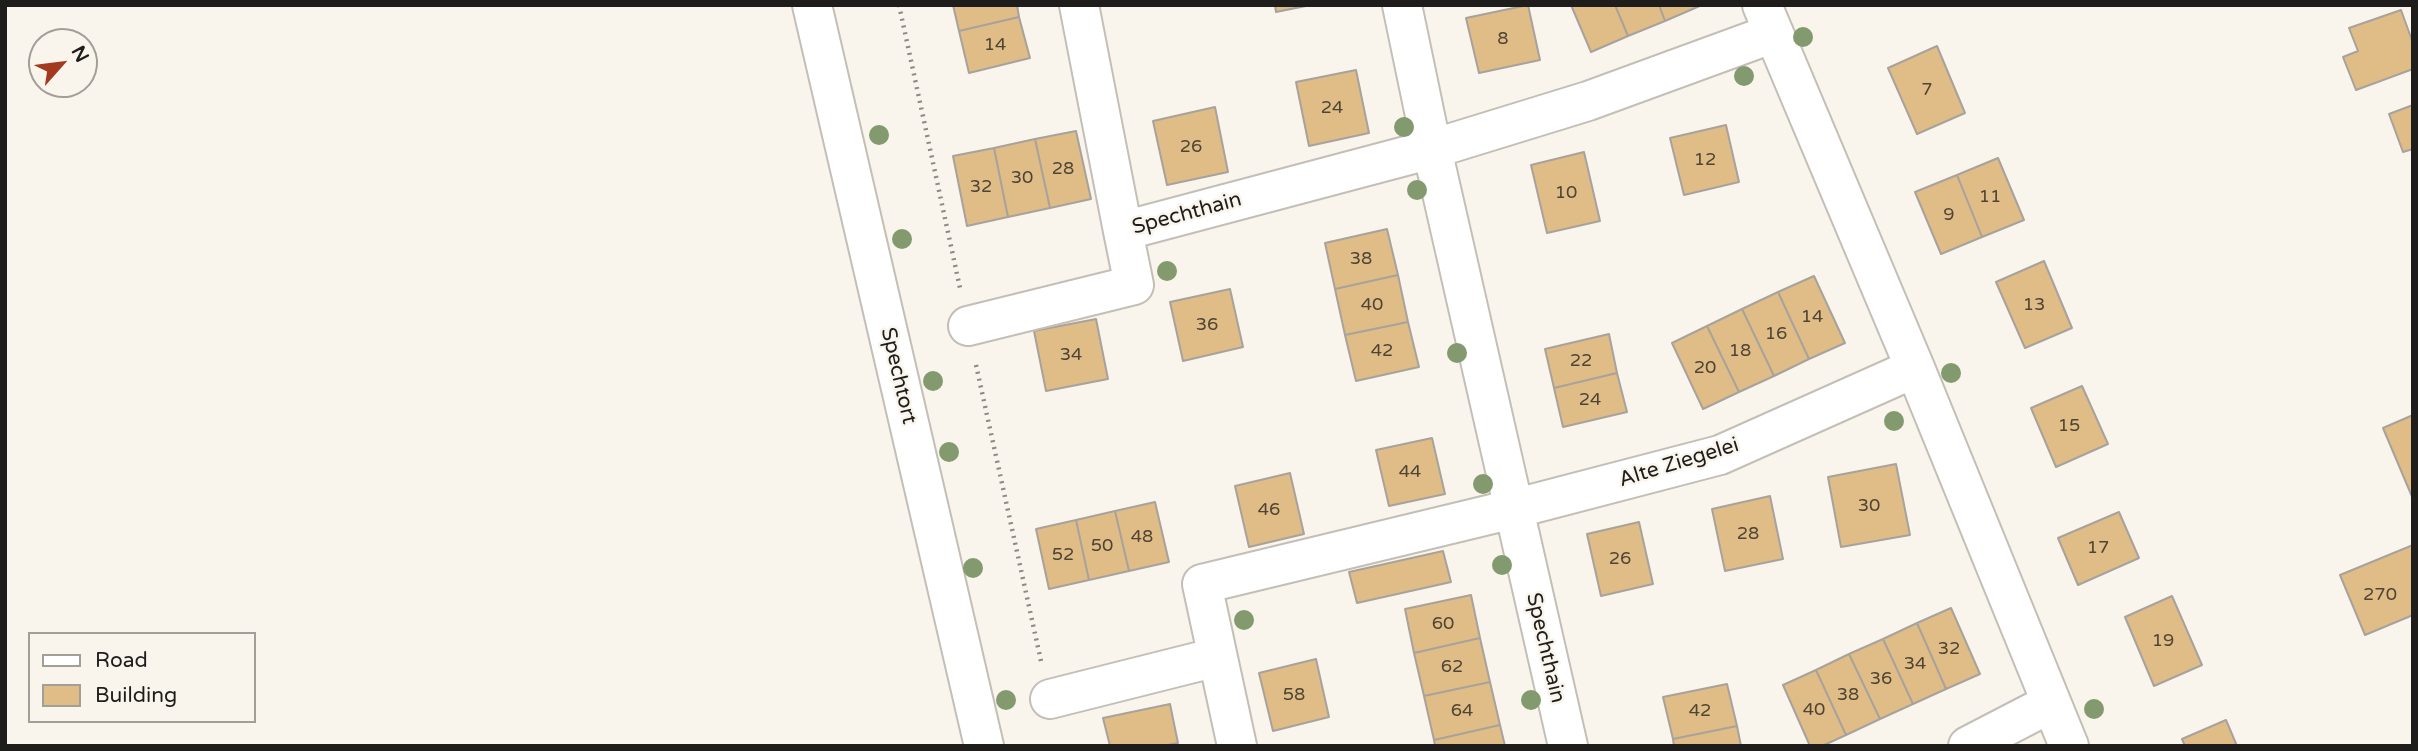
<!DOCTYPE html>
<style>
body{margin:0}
#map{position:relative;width:2418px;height:751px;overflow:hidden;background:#f9f5ed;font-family:"Varela Round",sans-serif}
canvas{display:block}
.frame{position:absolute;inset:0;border:7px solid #1f1d1b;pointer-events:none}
.legend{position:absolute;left:28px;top:632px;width:228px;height:91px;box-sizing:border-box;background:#f9f5ed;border:2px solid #a29f99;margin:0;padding:9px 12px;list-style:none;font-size:21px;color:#1f1d1b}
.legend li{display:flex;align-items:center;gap:14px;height:35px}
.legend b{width:35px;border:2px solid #a29f99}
.north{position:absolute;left:28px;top:28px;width:70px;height:70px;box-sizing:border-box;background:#f9f5ed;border:2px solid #a29f99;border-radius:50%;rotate:62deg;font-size:19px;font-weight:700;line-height:28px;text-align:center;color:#1f1d1b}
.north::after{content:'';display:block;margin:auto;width:24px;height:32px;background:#a33a1f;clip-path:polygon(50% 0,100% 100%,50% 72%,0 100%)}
</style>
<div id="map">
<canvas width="2418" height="751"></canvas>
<div class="frame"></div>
<ul class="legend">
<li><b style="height:9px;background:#fff"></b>Road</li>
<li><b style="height:19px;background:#e0bd86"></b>Building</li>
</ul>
<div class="north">N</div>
</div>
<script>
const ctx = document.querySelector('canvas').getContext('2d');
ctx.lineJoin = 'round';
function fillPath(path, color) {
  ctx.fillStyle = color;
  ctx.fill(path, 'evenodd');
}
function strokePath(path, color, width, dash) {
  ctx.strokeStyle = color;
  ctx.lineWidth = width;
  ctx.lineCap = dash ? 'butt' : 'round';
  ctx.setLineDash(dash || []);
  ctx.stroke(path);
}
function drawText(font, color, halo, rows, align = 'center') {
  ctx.font = font + ' "Varela Round",sans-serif';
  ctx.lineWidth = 5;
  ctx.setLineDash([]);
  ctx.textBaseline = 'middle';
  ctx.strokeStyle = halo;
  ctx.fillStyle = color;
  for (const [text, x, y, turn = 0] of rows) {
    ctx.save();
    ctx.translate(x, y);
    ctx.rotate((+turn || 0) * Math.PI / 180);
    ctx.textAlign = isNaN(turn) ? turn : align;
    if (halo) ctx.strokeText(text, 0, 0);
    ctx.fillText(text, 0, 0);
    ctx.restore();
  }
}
const building = new Path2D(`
 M 953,5 L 1017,5 L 1019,17 L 959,31 Z
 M 1275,5 L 1311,5 L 1276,12 Z
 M 1528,5 L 1540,60 L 1479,73 L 1466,18 Z
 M 1571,5 L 1615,5 L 1628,36 L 1591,52 Z
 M 1615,5 L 1659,5 L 1665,21 L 1628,36 Z
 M 1659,5 L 1702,5 L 1665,21 Z
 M 2401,10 L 2413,43 L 2413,69 L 2356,90 L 2343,57 L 2358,51 L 2349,28 Z
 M 1019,17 L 1030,58 L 969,73 L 959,31 Z
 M 1937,46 L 1965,113 L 1917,134 L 1888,68 Z
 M 1356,70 L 1369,133 L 1309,146 L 1296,82 Z
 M 2413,105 L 2413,149 L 2403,152 L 2389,114 Z
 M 1215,107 L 1228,172 L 1167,185 L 1153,121 Z
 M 1726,125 L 1739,182 L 1684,195 L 1670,138 Z
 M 1076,131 L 1091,199 L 1050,208 L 1035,139 Z
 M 1035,139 L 1050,208 L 1008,217 L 994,148 Z
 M 994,148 L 1008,217 L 967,226 L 953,156 Z
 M 1584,152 L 1600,221 L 1547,233 L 1531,165 Z
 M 1998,158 L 2024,220 L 1982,237 L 1957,175 Z
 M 1957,175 L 1982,237 L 1941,254 L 1915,192 Z
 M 1387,229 L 1398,275 L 1335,289 L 1325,243 Z
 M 2044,261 L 2072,328 L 2025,348 L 1996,282 Z
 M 1398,275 L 1408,322 L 1345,335 L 1335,289 Z
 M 1814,276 L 1845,343 L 1809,359 L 1778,292 Z
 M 1230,289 L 1243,347 L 1183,361 L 1170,302 Z
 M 1778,292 L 1809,359 L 1774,376 L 1742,309 Z
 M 1742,309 L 1774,376 L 1739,392 L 1707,326 Z
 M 1096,319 L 1108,379 L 1046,391 L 1034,331 Z
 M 1408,322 L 1419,367 L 1356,381 L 1345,335 Z
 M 1707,326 L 1739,392 L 1703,409 L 1672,343 Z
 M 1609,334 L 1617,373 L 1554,388 L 1545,349 Z
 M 1617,373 L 1627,412 L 1563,427 L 1554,388 Z
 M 2082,386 L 2108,444 L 2056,467 L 2031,408 Z
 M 2413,415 L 2413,499 L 2383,428 Z
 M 1432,438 L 1445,494 L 1389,506 L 1376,450 Z
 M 1896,464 L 1910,535 L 1841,547 L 1828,477 Z
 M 1290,473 L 1304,534 L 1249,547 L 1235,486 Z
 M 1770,496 L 1783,559 L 1725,571 L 1712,509 Z
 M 1155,502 L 1169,562 L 1129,571 L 1115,511 Z
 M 1115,511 L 1129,571 L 1089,580 L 1076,520 Z
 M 2119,512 L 2139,558 L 2078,585 L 2058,538 Z
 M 1076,520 L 1089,580 L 1049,589 L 1036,529 Z
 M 1639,522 L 1653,584 L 1601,596 L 1587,534 Z
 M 2413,545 L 2413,615 L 2365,635 L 2340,575 Z
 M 1443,551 L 1451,582 L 1357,603 L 1349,572 Z
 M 1471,595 L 1480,638 L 1414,653 L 1405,609 Z
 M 2172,596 L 2202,665 L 2154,686 L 2125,617 Z
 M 1951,608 L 1980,674 L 1946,689 L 1917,623 Z
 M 1917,623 L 1946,689 L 1913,704 L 1883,639 Z
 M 1480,638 L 1490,682 L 1424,696 L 1414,653 Z
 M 1883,639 L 1913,704 L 1880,719 L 1849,654 Z
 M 1849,654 L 1880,719 L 1846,735 L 1816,670 Z
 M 1316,659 L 1329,717 L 1273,731 L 1259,673 Z
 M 1816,670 L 1846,735 L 1822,746 L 1810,746 L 1783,685 Z
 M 1490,682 L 1500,725 L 1434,740 L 1424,696 Z
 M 1727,684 L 1737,726 L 1673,739 L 1663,697 Z
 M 1170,704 L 1178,743 L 1163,746 L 1110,746 L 1103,718 Z
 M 2226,720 L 2237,746 L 2185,746 L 2182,739 Z
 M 1500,725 L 1505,746 L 1435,746 L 1434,740 Z
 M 1737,726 L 1741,746 L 1674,746 L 1673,739 Z`);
const path = new Path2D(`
 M 899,5 L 960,288
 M 976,365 L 1041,661`);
const minor = new Path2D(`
 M 812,5 L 984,746
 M 1079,5 L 1123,231 L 1432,149 L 1588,101 L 1774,33
 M 1402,5 L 1432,149 L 1568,746
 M 1762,5 L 1915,368 L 2069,746
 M 968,326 L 1134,285 L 1123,231
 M 1050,699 L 1217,657
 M 1237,746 L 1202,584 L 1513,509 L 1720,455 L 1915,368
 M 1968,746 L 2051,703`);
const trees = [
 [1803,37],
 [1744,76],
 [1404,127],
 [879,135],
 [1417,190],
 [902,239],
 [1167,271],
 [1457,353],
 [1951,373],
 [933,381],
 [1894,421],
 [949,452],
 [1483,484],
 [1502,565],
 [973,568],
 [1244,620],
 [1006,700],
 [1531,700],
 [2094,709]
];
const numberNames = [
 ["8",1503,39],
 ["14",995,45],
 ["7",1927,90],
 ["24",1332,108],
 ["26",1191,147],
 ["12",1705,160],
 ["28",1063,169],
 ["30",1022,178],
 ["32",981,187],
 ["10",1566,193],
 ["11",1990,197],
 ["9",1949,215],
 ["38",1361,259],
 ["40",1372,305],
 ["13",2034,305],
 ["14",1812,317],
 ["36",1207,325],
 ["16",1776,334],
 ["42",1382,351],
 ["18",1740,351],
 ["34",1071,355],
 ["22",1581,361],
 ["20",1705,368],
 ["24",1590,400],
 ["15",2069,426],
 ["44",1410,472],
 ["30",1869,506],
 ["46",1269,510],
 ["28",1748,534],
 ["48",1142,537],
 ["50",1102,546],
 ["17",2098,548],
 ["52",1063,555],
 ["26",1620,559],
 ["270",2380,595],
 ["60",1443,624],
 ["19",2163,641],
 ["32",1949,649],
 ["34",1915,664],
 ["62",1452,667],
 ["36",1881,679],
 ["58",1294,695],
 ["38",1848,695],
 ["40",1814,710],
 ["64",1462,711],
 ["42",1700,711]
];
const streetNames = [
 ["Spechthain",1187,214,-15],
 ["Spechtort",898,376,77],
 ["Alte Ziegelei",1679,463,-17],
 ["Spechthain",1545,648,77]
];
fillPath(building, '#e0bd86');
strokePath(building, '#a7a29b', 2);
strokePath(minor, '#c3bfb7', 42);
strokePath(path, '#8d8a85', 4.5, [2, 5]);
strokePath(minor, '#fff', 38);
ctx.fillStyle = '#829a6e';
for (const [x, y] of trees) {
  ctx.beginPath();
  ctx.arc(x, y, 10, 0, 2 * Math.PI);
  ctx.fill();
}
drawText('18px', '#4f4536', null, numberNames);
drawText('21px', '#1f1d1b', '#f9f5ed', streetNames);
</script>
